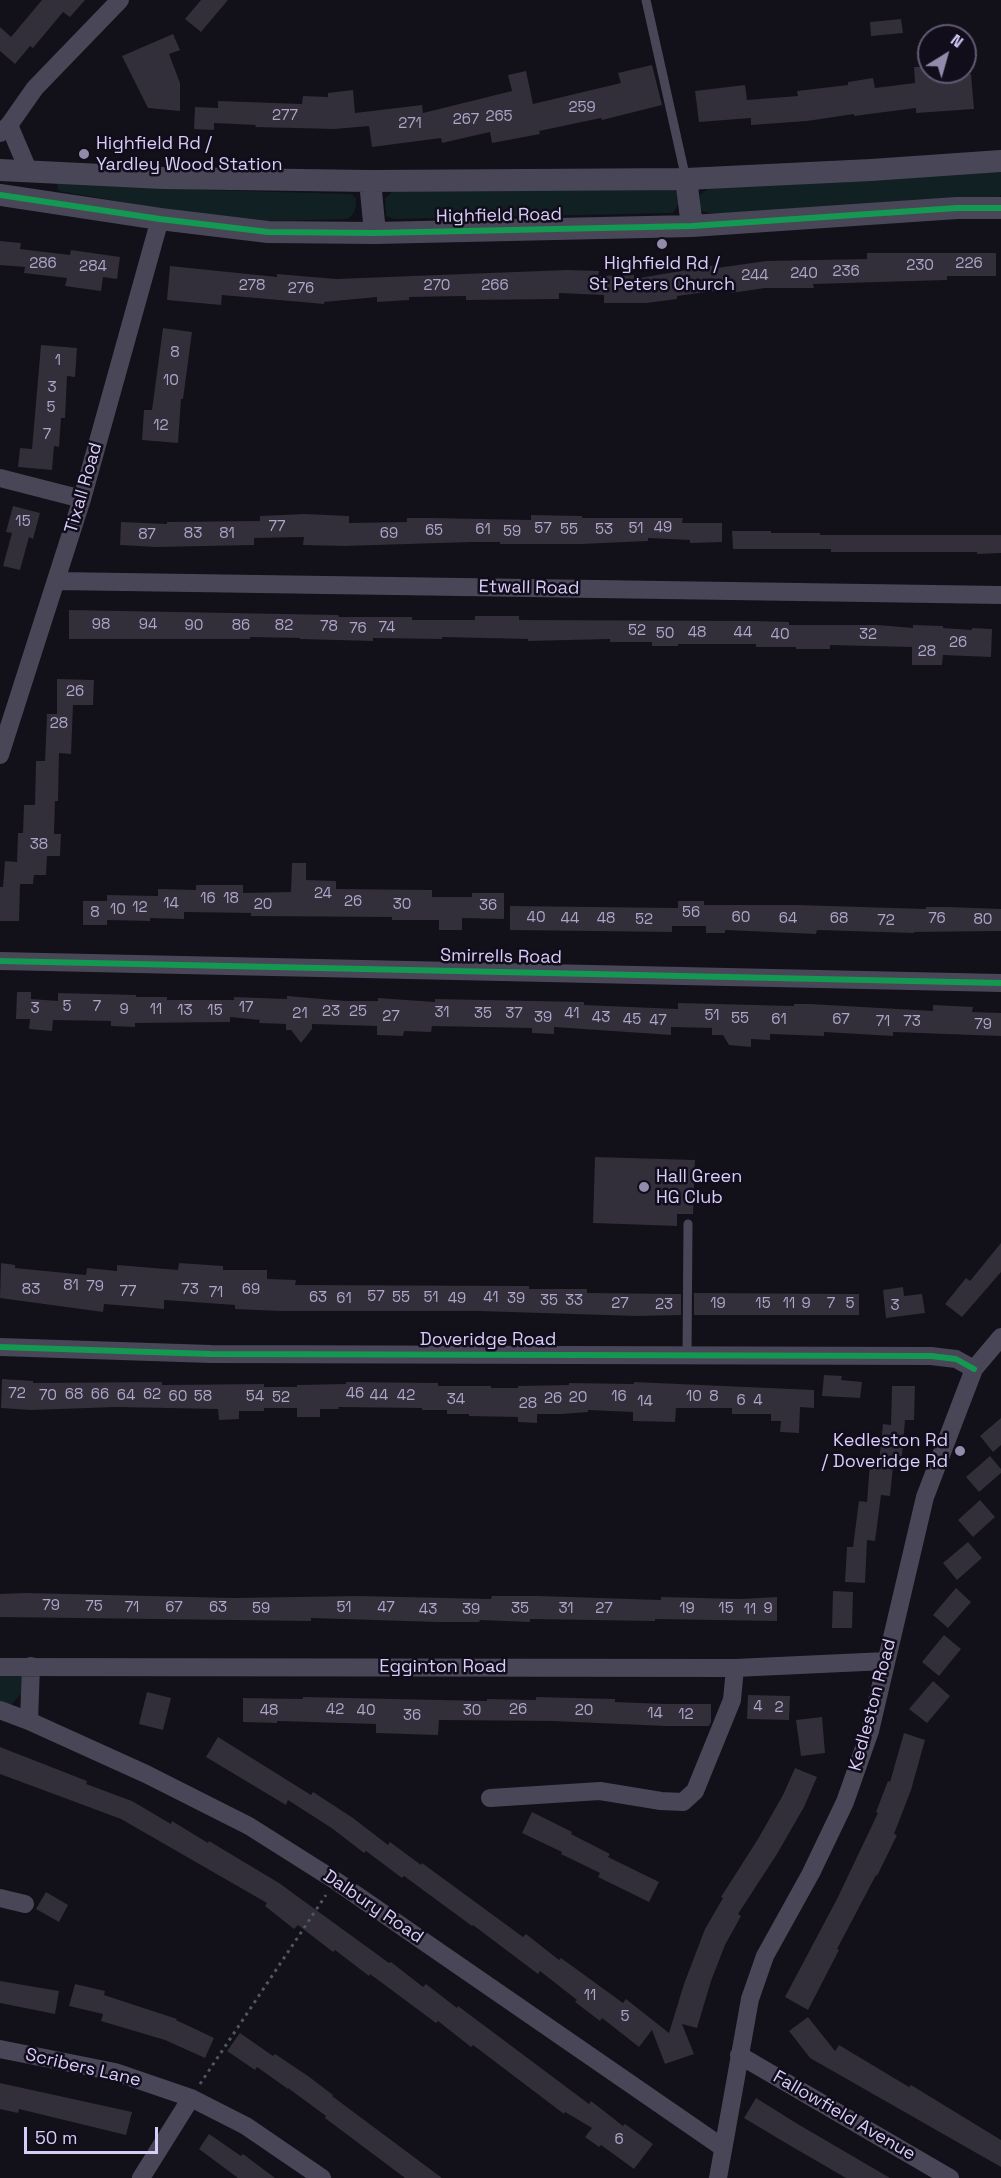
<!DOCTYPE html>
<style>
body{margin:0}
#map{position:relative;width:1001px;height:2178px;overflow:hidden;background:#121018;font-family:"Space Grotesk",sans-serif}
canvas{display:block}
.north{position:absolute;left:917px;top:24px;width:60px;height:60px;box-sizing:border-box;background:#110d1b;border:2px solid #615a74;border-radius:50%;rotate:37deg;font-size:16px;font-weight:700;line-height:24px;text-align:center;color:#d8cdf9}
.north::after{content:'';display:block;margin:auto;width:21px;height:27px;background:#938baa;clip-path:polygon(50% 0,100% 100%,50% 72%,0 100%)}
.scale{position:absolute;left:24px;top:2127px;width:134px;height:27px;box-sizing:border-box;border:3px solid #d8cdf9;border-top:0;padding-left:8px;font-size:18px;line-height:21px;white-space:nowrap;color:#d8cdf9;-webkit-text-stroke:4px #110d1b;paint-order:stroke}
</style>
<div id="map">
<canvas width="1001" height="2178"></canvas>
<div class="north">N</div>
<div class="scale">50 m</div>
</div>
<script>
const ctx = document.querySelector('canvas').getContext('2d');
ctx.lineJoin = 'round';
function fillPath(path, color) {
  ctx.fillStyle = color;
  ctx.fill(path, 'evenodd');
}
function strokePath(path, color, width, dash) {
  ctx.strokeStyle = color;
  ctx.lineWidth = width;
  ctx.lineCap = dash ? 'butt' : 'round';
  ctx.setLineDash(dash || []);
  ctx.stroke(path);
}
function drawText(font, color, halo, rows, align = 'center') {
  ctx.font = font + ' "Space Grotesk",sans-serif';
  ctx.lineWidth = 5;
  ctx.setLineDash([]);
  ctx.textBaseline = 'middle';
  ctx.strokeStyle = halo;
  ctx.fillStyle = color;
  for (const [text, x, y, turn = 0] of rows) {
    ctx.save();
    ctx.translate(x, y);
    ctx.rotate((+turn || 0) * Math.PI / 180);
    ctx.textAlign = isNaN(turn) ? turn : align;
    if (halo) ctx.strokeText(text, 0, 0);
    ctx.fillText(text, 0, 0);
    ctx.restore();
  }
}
const green = new Path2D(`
 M 1001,170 L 1001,195 L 999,197 L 730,214 L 708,213 L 702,211 L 699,204 L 700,195 L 709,188 Z
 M 56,182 L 207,190 L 351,194 L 356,198 C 356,207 356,215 347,219 L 274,221 L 172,211 L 59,191 Z
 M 670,187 L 677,192 L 678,205 L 673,213 L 394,219 L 386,216 L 385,198 L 393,191 Z
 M 0,1672 L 23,1674 L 21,1694 L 11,1705 L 0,1701 Z`);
const building = new Path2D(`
 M 42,0 L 85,0 L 70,17 L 63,12 L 33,48 L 30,46 L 15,64 L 0,51 L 0,27 L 11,37 Z
 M 201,0 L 228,0 L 201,32 L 185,19 Z
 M 901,19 L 903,33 L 871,36 L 870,22 Z
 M 173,34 L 180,50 L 169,54 L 180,83 L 180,111 L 148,108 L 122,56 Z
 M 652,65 L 662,105 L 602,120 L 601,118 L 539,131 L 540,134 L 492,143 L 490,132 L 442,143 L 441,138 L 372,147 L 369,126 L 335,129 L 255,127 L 256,125 L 214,123 L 214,130 L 194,129 L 195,107 L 218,108 L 218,101 L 302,104 L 303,96 L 328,97 L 328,93 L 353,90 L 355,113 L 422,105 L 423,113 L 512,91 L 508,75 L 526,71 L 533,104 L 621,83 L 618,73 Z
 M 914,67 L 929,67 L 929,72 L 948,72 L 949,75 L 971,74 L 974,109 L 916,113 L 916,108 L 854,116 L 854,114 L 807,121 L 751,125 L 751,118 L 699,122 L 695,91 L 745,85 L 747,100 L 798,96 L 797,91 L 848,85 L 848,82 L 873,78 L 875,88 L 915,83 Z
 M 0,241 L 21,243 L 20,249 L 70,255 L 71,250 L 120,257 L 117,279 L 103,277 L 101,291 L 65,286 L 67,278 L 24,273 L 25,267 L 0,265 Z
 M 867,253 L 996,253 L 996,276 L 947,276 L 947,280 L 813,284 L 814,288 L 765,288 L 731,293 L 730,289 L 677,296 L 677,299 L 646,303 L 604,303 L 604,295 L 559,293 L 559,299 L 466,300 L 466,296 L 409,297 L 409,300 L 377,302 L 377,297 L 324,302 L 324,304 L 222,295 L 221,305 L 167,300 L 170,266 L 277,277 L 277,274 L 336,279 L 567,270 L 599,271 L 598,276 L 634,275 L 634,279 L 716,265 L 717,268 L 766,261 L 867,259 Z
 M 163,328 L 192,332 L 183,399 L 181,399 L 178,443 L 142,440 L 144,410 L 152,410 Z
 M 41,345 L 77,348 L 75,377 L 67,376 L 65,418 L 61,418 L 59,447 L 54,446 L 52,470 L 18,467 L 20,448 L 32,449 Z
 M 13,506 L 40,513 L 33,539 L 29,537 L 20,570 L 3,566 L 12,533 L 6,532 Z
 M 305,514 L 349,516 L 349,523 L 407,522 L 407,518 L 432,518 L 531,520 L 531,515 L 582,516 L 582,518 L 683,518 L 682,523 L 722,523 L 722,542 L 690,543 L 690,540 L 648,538 L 648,541 L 581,544 L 500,544 L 500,542 L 472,542 L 344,546 L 303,545 L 304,537 L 254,538 L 254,545 L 156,547 L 120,545 L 121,522 L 167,524 L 167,522 L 260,521 L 260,516 Z
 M 732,531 L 771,531 L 771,533 L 820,533 L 820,535 L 1001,535 L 1001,553 L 977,554 L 977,552 L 831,552 L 831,549 L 733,549 Z
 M 69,610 L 338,615 L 339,617 L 412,617 L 412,620 L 475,620 L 475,616 L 519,616 L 519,620 L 751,621 L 789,622 L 789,625 L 877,625 L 913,628 L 913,625 L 943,626 L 943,628 L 972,630 L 972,628 L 992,629 L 991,657 L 943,655 L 942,665 L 912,665 L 912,647 L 830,645 L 830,649 L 796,649 L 796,647 L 756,647 L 756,644 L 678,644 L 678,646 L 652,646 L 652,642 L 610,642 L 610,639 L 528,641 L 528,639 L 442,637 L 442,639 L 373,638 L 373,641 L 300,639 L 300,638 L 250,637 L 250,639 L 69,639 Z
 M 57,679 L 94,680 L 93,705 L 73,705 L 71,754 L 59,753 L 58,801 L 55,801 L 54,834 L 61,834 L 60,856 L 47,856 L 46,875 L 34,875 L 33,884 L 20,884 L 19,921 L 0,921 L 0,887 L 3,887 L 5,861 L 17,862 L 18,833 L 23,833 L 24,805 L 35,805 L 36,761 L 45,761 L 47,714 L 57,714 Z
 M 292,863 L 306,863 L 306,880 L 336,881 L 336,889 L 432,890 L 432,897 L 472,897 L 472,893 L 504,893 L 504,919 L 462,918 L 462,930 L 439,930 L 439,920 L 392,920 L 392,917 L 251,916 L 251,913 L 184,912 L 184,919 L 150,918 L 150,921 L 107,920 L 107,925 L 83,925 L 83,901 L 107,901 L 107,895 L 158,896 L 158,889 L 196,890 L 196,885 L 243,885 L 243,893 L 291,892 Z
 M 678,901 L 704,901 L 704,905 L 798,905 L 926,909 L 926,907 L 948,907 L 1001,909 L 1001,931 L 914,932 L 914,933 L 817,930 L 816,934 L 725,930 L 725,933 L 706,933 L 706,926 L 672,926 L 672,932 L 510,930 L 510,906 L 678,908 Z
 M 17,992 L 31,992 L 31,999 L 58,1001 L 58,993 L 136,995 L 136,997 L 167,997 L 167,1000 L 234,1000 L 234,997 L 287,999 L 287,996 L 346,1001 L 378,1001 L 378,998 L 435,1002 L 435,999 L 584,1002 L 584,1005 L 678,1009 L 678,1003 L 794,1006 L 794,1004 L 810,1004 L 933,1011 L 933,1005 L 973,1007 L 972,1012 L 1001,1013 L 1001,1036 L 893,1032 L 893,1036 L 824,1032 L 824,1036 L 770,1034 L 770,1040 L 751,1039 L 751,1047 L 729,1045 L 723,1035 L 712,1035 L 712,1028 L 671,1027 L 671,1035 L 554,1027 L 554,1034 L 532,1033 L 532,1028 L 432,1026 L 431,1032 L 404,1031 L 403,1036 L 377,1035 L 377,1026 L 312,1024 L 312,1029 L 301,1043 L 291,1030 L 286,1030 L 286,1024 L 259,1023 L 260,1020 L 230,1017 L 230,1022 L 135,1023 L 135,1027 L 111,1026 L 111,1021 L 53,1020 L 52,1031 L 29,1029 L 30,1019 L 16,1019 Z
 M 595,1157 L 695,1160 L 693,1214 L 677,1214 L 677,1226 L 593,1223 Z
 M 1001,1243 L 1001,1272 L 962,1317 L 945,1304 L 966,1278 L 970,1281 Z
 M 1,1263 L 15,1265 L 15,1268 L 86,1275 L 87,1268 L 117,1271 L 117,1265 L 178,1270 L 179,1263 L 223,1266 L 223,1270 L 267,1270 L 267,1279 L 296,1280 L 295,1285 L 529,1286 L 529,1289 L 587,1289 L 587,1293 L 681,1294 L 681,1315 L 637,1316 L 478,1311 L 281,1311 L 235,1309 L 235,1305 L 164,1300 L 164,1309 L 104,1304 L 103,1312 L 0,1298 Z
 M 903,1287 L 904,1296 L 922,1294 L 925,1313 L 886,1318 L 883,1290 Z
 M 694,1293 L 859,1294 L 859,1315 L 694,1315 Z
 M 824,1375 L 842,1376 L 841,1380 L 862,1382 L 860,1398 L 822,1396 Z
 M 2,1379 L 33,1381 L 33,1383 L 162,1382 L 162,1385 L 264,1384 L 264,1387 L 297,1387 L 297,1385 L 346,1384 L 346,1382 L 438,1383 L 438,1386 L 491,1386 L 491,1388 L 518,1388 L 518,1386 L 569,1385 L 569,1383 L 634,1384 L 634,1382 L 814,1390 L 814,1408 L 800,1407 L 799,1433 L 780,1432 L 781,1421 L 771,1421 L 771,1414 L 732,1414 L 732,1408 L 676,1408 L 675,1422 L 633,1421 L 633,1412 L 588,1410 L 588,1412 L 562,1414 L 537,1414 L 537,1423 L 518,1422 L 518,1417 L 469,1416 L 469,1414 L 447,1414 L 447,1410 L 422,1410 L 422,1408 L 338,1407 L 339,1409 L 320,1409 L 320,1417 L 297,1417 L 297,1408 L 264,1408 L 264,1411 L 239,1411 L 239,1419 L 219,1420 L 218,1409 L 116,1407 L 31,1410 L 1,1408 Z
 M 892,1386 L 915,1386 L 914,1420 L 905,1420 L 902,1456 L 894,1456 L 890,1496 L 881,1495 L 875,1541 L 867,1540 L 865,1583 L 845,1582 L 847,1547 L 853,1547 L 859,1501 L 867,1502 L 870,1462 L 879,1462 L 883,1424 L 891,1425 Z
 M 1001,1418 L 1001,1445 L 993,1452 L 980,1436 Z
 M 990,1456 L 1001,1469 L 1001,1473 L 979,1492 L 966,1477 Z
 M 980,1500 L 995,1517 L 973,1537 L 958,1520 Z
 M 968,1542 L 982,1558 L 957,1580 L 943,1563 Z
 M 956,1588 L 971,1602 L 948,1628 L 933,1615 Z
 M 833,1591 L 853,1592 L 852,1628 L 832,1628 Z
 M 25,1593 L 234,1598 L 359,1596 L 491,1599 L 492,1596 L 539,1596 L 661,1600 L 661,1597 L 741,1599 L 777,1597 L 777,1621 L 655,1619 L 655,1621 L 530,1619 L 530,1622 L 480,1620 L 479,1622 L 437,1622 L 311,1618 L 311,1621 L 0,1617 L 0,1594 Z
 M 944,1635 L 961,1649 L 939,1676 L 922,1662 Z
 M 933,1681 L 950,1696 L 927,1723 L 909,1709 Z
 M 147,1692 L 171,1698 L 163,1730 L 139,1724 Z
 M 748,1695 L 790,1696 L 789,1720 L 747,1719 Z
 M 303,1697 L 487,1701 L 487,1699 L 536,1700 L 536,1697 L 615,1699 L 615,1702 L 665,1704 L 711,1704 L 711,1722 L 709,1726 L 666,1726 L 552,1721 L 439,1720 L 438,1735 L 376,1733 L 376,1724 L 277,1721 L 277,1723 L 243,1722 L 243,1698 L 303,1699 Z
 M 822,1717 L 825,1753 L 801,1756 L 796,1720 Z
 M 904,1733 L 925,1740 L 911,1790 L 894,1834 L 897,1835 L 877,1876 L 876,1875 L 837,1949 L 839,1950 L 808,2010 L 785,1997 L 837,1899 L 878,1813 L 876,1812 L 888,1781 L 890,1782 Z
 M 218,1737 L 311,1795 L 313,1792 L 353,1818 L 388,1845 L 390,1842 L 421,1865 L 422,1863 L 523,1937 L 526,1934 L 559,1960 L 561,1958 L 623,2003 L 626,1999 L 669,2033 L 684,1984 L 705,1929 L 723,1898 L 721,1897 L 758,1839 L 783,1795 L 795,1768 L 817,1777 L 804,1807 L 777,1854 L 738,1914 L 741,1916 L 725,1945 L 711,1981 L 697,2028 L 682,2024 L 694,2054 L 665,2064 L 652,2030 L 639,2047 L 602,2018 L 600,2021 L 575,2002 L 577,2000 L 540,1971 L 538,1974 L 473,1925 L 472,1926 L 404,1876 L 402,1878 L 366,1851 L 364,1853 L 333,1829 L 288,1800 L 286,1805 L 206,1757 Z
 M 0,1747 L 87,1781 L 86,1784 L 132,1801 L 171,1824 L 172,1821 L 208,1843 L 209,1841 L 279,1883 L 389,1963 L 391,1962 L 423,1987 L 426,1984 L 457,2008 L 458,2006 L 589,2104 L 591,2101 L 623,2126 L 625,2124 L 653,2144 L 634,2169 L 601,2145 L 599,2147 L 585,2137 L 592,2128 L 565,2112 L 564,2114 L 473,2045 L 471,2047 L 438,2021 L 436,2023 L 370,1974 L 369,1976 L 335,1950 L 333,1952 L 298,1925 L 294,1929 L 265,1906 L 267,1903 L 121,1819 L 0,1774 Z
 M 532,1812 L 572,1832 L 571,1834 L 610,1854 L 608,1857 L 659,1882 L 649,1902 L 598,1877 L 600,1873 L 561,1854 L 562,1852 L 522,1833 Z
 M 46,1892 L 68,1905 L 59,1922 L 36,1909 Z
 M 0,1981 L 59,1991 L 55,2014 L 0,2003 Z
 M 75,1984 L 105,1991 L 104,1995 L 177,2019 L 176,2020 L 214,2038 L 205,2058 L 165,2040 L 101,2021 L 103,2014 L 69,2006 Z
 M 808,2017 L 835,2051 L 839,2045 L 909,2087 L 911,2085 L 1001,2140 L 1001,2167 L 810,2058 L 789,2031 Z
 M 240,2033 L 273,2056 L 275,2054 L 308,2076 L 333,2095 L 332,2096 L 442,2178 L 405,2178 L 325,2118 L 326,2116 L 288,2088 L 288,2089 L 257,2067 L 255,2070 L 227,2051 Z
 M 0,2083 L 132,2112 L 126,2135 L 19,2109 L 18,2113 L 0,2109 Z
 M 756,2098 L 796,2123 L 890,2178 L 846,2178 L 784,2142 L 744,2118 Z
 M 209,2134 L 241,2156 L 243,2154 L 275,2178 L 238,2178 L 199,2149 Z`);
const path = new Path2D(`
 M 200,2084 L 326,1895`);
const service = new Path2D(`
 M 646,0 L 686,179
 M 687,1356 L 688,1224`);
const minor = new Path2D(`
 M 9,125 L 29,172
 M 0,133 L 9,125 L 35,88 L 120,0
 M 0,478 L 82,499
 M 56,581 L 1001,595
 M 0,755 L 82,499 L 160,219
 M 0,961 L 1001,983
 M 0,1347 L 211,1354 L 931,1356 L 956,1359 L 974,1369
 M 0,1667 L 735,1668 L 886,1661
 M 0,1710 L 29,1721 L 146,1774 L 249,1826 L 336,1881 L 722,2147
 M 29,1721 L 31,1666
 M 490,1798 L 600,1791 L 661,1801 L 683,1802 L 695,1791 L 732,1700 L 735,1668
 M 0,1898 L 25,1904
 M 0,2049 L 115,2072 L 191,2098 L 246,2126 L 322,2178
 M 739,2055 L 950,2178
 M 141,2178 L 191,2098
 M 718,2178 L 750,1999 L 765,1956 L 811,1873 L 845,1802 L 870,1731 L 925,1497 L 974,1369 L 1001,1337`);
const tertiary = new Path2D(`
 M 0,170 L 163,178 L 370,181 L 686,179 L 871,170 L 1001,161
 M 686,179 L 692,226
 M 370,181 L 375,233
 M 0,195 L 160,219 L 268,232 L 375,233 L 692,226 L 957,208 L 1001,208`);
const cycleway = new Path2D(`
 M 0,195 L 160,219 L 268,232 L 375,233 L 692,226 L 957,208 L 1001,208
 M 0,961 L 1001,983
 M 0,1347 L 211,1354 L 931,1356 L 956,1359 L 974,1369`);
const markers = [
 [84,154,6,"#938baa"],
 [662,244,6,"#938baa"],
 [644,1187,6,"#938baa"],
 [960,1451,6,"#938baa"]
];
const numberNames = [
 ["259",582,108],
 ["277",285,116],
 ["265",499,117],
 ["267",466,120],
 ["271",410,124],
 ["286",43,264],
 ["226",969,264],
 ["230",920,266],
 ["284",93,267],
 ["236",846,272],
 ["240",804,274],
 ["244",755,276],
 ["278",252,286],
 ["270",437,286],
 ["266",495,286],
 ["276",301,289],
 ["8",175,353],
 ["1",58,361],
 ["10",171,381],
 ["3",52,388],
 ["5",51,408],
 ["12",161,426],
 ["7",47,435],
 ["15",23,522],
 ["77",277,527],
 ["49",663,528],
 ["57",543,529],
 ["51",636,529],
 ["61",483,530],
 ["55",569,530],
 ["53",604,530],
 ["65",434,531],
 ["59",512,532],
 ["83",193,534],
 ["81",227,534],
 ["69",389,534],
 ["87",147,535],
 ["98",101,625],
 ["94",148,625],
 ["90",194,626],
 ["86",241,626],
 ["82",284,626],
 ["78",329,627],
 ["74",387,628],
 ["76",358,629],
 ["52",637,631],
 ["48",697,633],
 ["44",743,633],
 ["50",665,634],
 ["40",780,635],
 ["32",868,635],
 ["26",958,643],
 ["28",927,652],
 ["26",75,692],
 ["28",59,724],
 ["38",39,845],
 ["24",323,894],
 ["16",208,899],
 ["18",231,899],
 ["26",353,902],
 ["14",171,904],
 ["20",263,905],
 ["30",402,905],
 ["36",488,906],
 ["12",140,908],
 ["10",118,910],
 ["8",95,913],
 ["56",691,913],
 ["40",536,918],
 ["60",741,918],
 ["44",570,919],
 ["48",606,919],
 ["64",788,919],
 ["68",839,919],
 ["76",937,919],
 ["52",644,920],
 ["80",983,920],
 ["72",886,921],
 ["5",67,1007],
 ["7",97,1007],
 ["17",246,1008],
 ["3",35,1009],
 ["9",124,1010],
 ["11",156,1010],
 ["13",185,1011],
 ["15",215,1011],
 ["23",331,1012],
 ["25",358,1012],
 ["31",442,1013],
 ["21",300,1014],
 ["35",483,1014],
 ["37",514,1014],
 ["41",572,1014],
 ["51",712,1016],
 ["27",391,1017],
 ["39",543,1018],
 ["43",601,1018],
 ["55",740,1019],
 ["45",632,1020],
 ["61",779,1020],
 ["67",841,1020],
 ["47",658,1021],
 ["71",883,1022],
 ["73",912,1022],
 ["79",983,1025],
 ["81",71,1286],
 ["79",95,1287],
 ["83",31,1290],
 ["73",190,1290],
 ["69",251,1290],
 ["77",128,1292],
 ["71",216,1293],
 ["57",376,1297],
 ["63",318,1298],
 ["55",401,1298],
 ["51",431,1298],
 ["41",491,1298],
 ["61",344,1299],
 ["49",457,1299],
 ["39",516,1299],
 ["35",549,1301],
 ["33",574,1301],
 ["27",620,1304],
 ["19",718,1304],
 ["15",763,1304],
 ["11",789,1304],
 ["9",806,1304],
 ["7",831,1304],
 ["5",850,1304],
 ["23",664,1305],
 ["3",895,1306],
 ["72",17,1394],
 ["46",355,1394],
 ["68",74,1395],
 ["66",100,1395],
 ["62",152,1395],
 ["70",48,1396],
 ["64",126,1396],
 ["44",379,1396],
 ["42",406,1396],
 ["60",178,1397],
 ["58",203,1397],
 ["54",255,1397],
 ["16",619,1397],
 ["10",694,1397],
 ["8",714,1397],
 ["52",281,1398],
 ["20",578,1398],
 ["26",553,1399],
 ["34",456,1400],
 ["6",741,1401],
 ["4",758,1401],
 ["14",645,1402],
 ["28",528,1404],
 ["79",51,1606],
 ["75",94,1607],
 ["71",132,1608],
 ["67",174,1608],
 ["63",218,1608],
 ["51",344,1608],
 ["47",386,1608],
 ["59",261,1609],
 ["35",520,1609],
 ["31",566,1609],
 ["27",604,1609],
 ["19",687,1609],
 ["15",726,1609],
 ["9",768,1609],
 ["43",428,1610],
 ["39",471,1610],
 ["11",750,1610],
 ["4",758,1707],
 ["2",779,1708],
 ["42",335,1710],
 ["26",518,1710],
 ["48",269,1711],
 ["40",366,1711],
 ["30",472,1711],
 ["20",584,1711],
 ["14",655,1714],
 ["12",686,1715],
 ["36",412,1716],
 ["11",590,1996],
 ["5",625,2017],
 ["6",619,2140]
];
const poiNames = [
 ["Highfield Rd /",96,144],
 ["Yardley Wood Station",96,165],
 ["Highfield Rd /",662,264,"center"],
 ["St Peters Church",662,285,"center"],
 ["Hall Green",656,1177],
 ["HG Club",656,1198],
 ["Kedleston Rd",948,1441,"right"],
 ["/ Doveridge Rd",948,1462,"right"]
];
const streetNames = [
 ["Highfield Road",499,216,-1],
 ["Tixall Road",84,488,-74],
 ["Etwall Road",529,588,1],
 ["Smirrells Road",501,957,1],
 ["Doveridge Road",488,1340],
 ["Egginton Road",443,1667],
 ["Kedleston Road",873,1705,-75],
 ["Dalbury Road",373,1907,34],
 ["Scribers Lane",83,2068,13],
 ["Fallowfield Avenue",844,2116,30]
];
fillPath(green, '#112022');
fillPath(building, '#322e3a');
strokePath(path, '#4e5763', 3, [3, 4.5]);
strokePath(service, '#494657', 9);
strokePath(minor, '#494657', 18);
strokePath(tertiary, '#494657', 22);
strokePath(cycleway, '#139951', 6);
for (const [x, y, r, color] of markers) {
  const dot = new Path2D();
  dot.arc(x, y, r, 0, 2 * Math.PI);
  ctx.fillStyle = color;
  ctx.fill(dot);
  strokePath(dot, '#110d1b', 2);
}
drawText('15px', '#aea5c9', null, numberNames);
drawText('18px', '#d8cdf9', '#110d1b', poiNames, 'left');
drawText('18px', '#d8cdf9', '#110d1b', streetNames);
</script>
